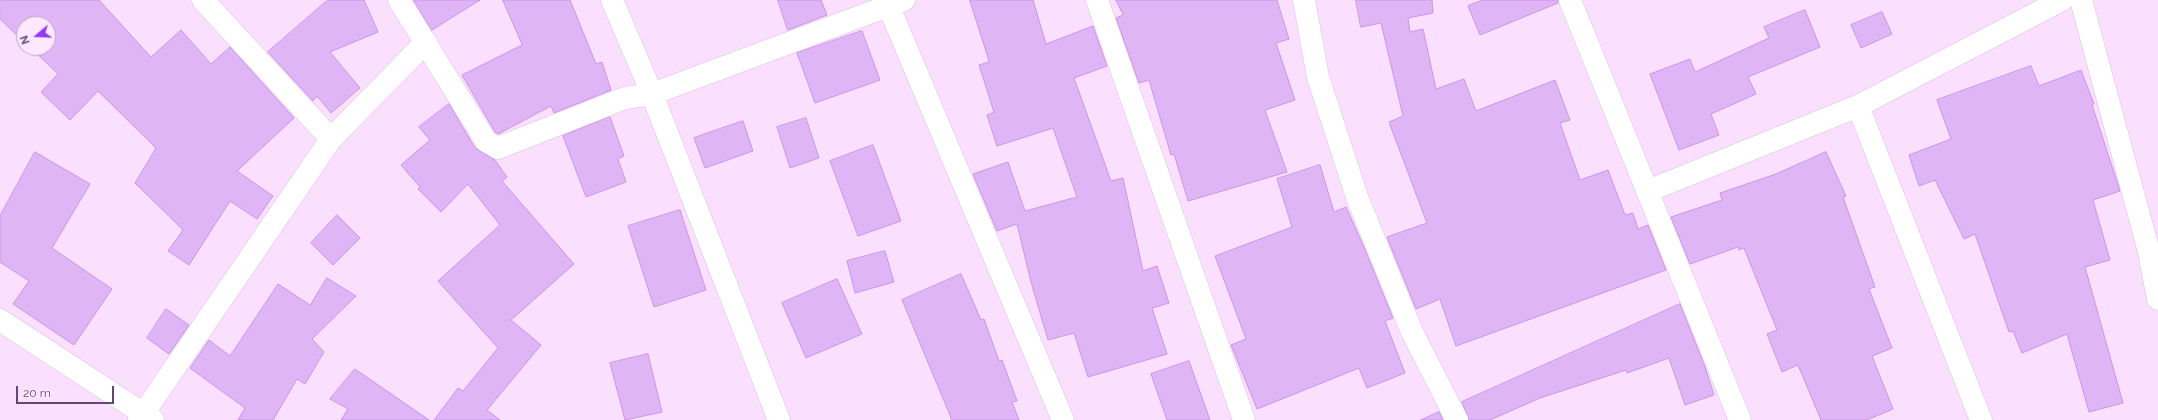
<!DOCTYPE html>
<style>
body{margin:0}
#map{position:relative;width:2158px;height:420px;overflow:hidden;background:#fadffe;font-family:Raleway,sans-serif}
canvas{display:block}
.north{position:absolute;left:16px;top:16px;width:40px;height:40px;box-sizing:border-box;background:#fce8ff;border:1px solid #bfa7c9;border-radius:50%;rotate:251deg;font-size:11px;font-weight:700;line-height:16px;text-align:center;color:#644577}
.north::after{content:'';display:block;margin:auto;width:14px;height:18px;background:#9439f3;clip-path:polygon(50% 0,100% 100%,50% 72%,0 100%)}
.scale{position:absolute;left:16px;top:386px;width:98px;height:18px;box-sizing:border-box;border:2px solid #644577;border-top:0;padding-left:5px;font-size:12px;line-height:14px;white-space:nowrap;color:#644577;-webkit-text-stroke:3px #fce8ff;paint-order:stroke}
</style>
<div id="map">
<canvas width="2158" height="420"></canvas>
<div class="north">N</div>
<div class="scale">20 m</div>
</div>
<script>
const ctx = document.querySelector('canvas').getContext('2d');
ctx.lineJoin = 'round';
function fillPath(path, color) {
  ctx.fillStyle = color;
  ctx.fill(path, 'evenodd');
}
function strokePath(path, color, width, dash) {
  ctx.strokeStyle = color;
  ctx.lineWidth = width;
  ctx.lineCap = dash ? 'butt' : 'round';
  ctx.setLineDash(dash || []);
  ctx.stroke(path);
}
const building = new Path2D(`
 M 0,0 L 99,0 L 151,57 L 181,30 L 211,64 L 230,47 L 294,118 L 237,171 L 273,196 L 257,219 L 230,201 L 189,265 L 168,251 L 183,230 L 135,183 L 156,148 L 98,91 L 70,120 L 41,92 L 58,74 L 31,48 L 48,48 L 48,24 L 24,24 L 24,42 L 0,19 Z
 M 328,0 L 364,0 L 378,32 L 330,52 L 360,88 L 331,113 L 317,96 L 313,101 L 268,52 Z
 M 414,0 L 480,0 L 432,30 Z
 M 503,0 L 570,0 L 596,64 L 602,62 L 611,90 L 554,113 L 551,106 L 498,134 L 495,132 L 462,75 L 522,45 Z
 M 778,0 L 821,0 L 827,15 L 788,30 Z
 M 970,0 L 1033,0 L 1046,44 L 1093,26 L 1107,66 L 1074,78 L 1111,181 L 1123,178 L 1143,271 L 1157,266 L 1169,303 L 1152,308 L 1167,354 L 1088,377 L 1074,333 L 1048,340 L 1031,282 L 1017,224 L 997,231 L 973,174 L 1008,162 L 1025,211 L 1077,197 L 1053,128 L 997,146 L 987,115 L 994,112 L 979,65 L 989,62 Z
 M 1116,0 L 1277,0 L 1289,39 L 1276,43 L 1295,100 L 1265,110 L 1287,172 L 1188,201 L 1174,154 L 1171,155 L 1149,80 L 1139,83 L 1116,18 L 1123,15 Z
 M 1356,0 L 1432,0 L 1433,13 L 1408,18 L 1410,32 L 1423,29 L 1436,89 L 1464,79 L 1476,111 L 1555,80 L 1570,120 L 1560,123 L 1580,180 L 1608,170 L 1625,215 L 1633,213 L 1638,229 L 1648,225 L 1666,270 L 1456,346 L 1440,299 L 1416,309 L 1387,237 L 1427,223 L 1389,122 L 1403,116 L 1381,23 L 1361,27 Z
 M 1483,0 L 1558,0 L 1558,3 L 1480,35 L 1468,6 Z
 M 1805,10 L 1820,47 L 1748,77 L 1756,94 L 1711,114 L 1719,135 L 1679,150 L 1650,74 L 1690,59 L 1695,72 L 1769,38 L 1764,27 Z
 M 1882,12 L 1892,34 L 1861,48 L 1851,25 Z
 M 862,31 L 880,80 L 815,103 L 797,53 Z
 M 2031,66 L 2039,86 L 2081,70 L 2094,104 L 2092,105 L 2120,191 L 2093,200 L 2110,260 L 2085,267 L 2123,403 L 2089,412 L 2067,334 L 2022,353 L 2013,331 L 2009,332 L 1975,234 L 1964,239 L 1935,180 L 1919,186 L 1909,155 L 1951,139 L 1937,100 Z
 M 449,104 L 475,148 L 495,160 L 507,177 L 502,181 L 574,264 L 511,320 L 541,345 L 487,410 L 500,420 L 434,420 L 458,388 L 463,391 L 498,348 L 438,281 L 500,225 L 468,184 L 441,212 L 418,189 L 420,187 L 401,165 L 430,140 L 419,127 Z
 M 610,117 L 624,156 L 618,159 L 626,182 L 586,197 L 563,136 Z
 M 806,118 L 819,158 L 790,168 L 777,127 Z
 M 743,121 L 753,151 L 705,168 L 694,138 Z
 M 873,145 L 901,221 L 858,236 L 830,161 Z
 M 35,152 L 90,184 L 52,248 L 112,289 L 74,345 L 13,304 L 29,281 L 0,262 L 0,216 Z
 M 1826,152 L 1846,196 L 1843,197 L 1875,287 L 1869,289 L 1892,348 L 1872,356 L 1893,409 L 1867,420 L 1821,420 L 1798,365 L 1782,372 L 1767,334 L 1777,330 L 1744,248 L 1739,250 L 1738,247 L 1690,264 L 1671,217 L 1722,200 L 1720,193 L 1776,174 Z
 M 1320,165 L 1334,212 L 1346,207 L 1363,245 L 1393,318 L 1385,321 L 1405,373 L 1367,388 L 1359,368 L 1257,409 L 1231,345 L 1246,339 L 1215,256 L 1292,227 L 1277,179 Z
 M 680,210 L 706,290 L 654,307 L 628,226 Z
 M 337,215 L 360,238 L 333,265 L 311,243 Z
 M 885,251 L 894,282 L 855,293 L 847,261 Z
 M 961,274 L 981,320 L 984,319 L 999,361 L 1002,360 L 1017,401 L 1012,402 L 1019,420 L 952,420 L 902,300 Z
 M 327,278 L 356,296 L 312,339 L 324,352 L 305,384 L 297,379 L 273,420 L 238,420 L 245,408 L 190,368 L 209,340 L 230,356 L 278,284 L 310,305 Z
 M 837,279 L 862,334 L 806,358 L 782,303 Z
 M 1680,304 L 1705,367 L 1714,395 L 1685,405 L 1669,358 L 1627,373 L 1626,370 L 1540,398 L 1490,420 L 1469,420 L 1462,402 Z
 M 166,309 L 189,325 L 169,354 L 147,338 Z
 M 648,354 L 662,412 L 625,420 L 610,363 Z
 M 1189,361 L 1210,420 L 1167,420 L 1151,374 Z
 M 355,369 L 429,420 L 341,420 L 348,409 L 330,399 Z
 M 1439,412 L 1443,420 L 1421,420 Z`);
const minor = new Path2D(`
 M 399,0 L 486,141 L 498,148 L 625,98 L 652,94 L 904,0
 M 612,0 L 652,94 L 779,420
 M 886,0 L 1063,420
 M 1097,0 L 1244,420
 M 1304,0 L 1318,77 L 1357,197 L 1412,332 L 1457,420
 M 1570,0 L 1740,420
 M 2081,0 L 2149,252 L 2158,299
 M 1858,106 L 1981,420
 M 331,139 L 426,42
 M 1648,191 L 1858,106 L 2062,0
 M 0,320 L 153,420
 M 139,420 L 331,139 L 203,0`);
fillPath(building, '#e0b5f6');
strokePath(building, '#cb94ea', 1);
strokePath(minor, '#dbbee5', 23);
strokePath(minor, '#fff', 22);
</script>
